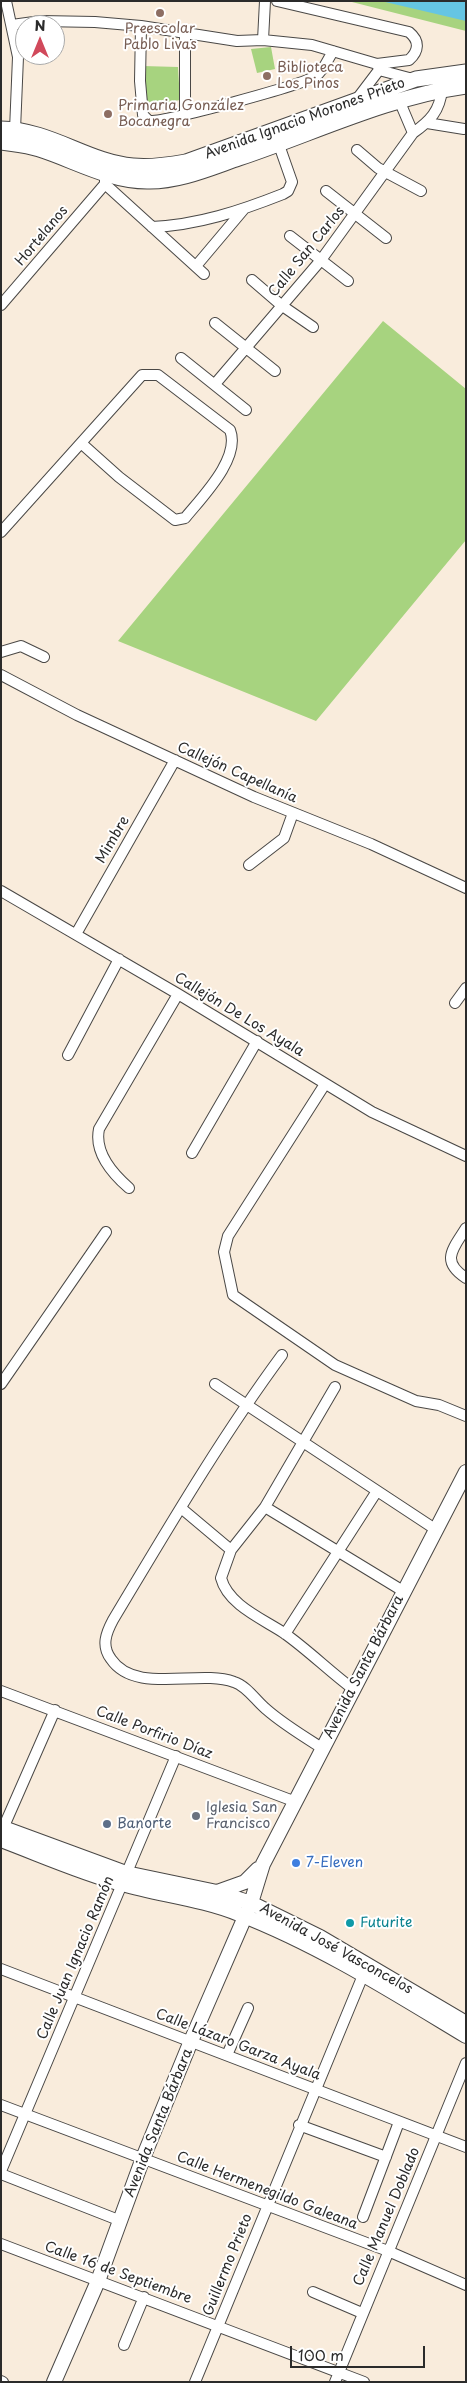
<!DOCTYPE html>
<meta charset="utf-8">
<style>
body{margin:0}
#map{position:relative;width:467px;height:2383px;overflow:hidden;background:#f9ecdc;font-family:"Playpen Sans",sans-serif}
canvas{display:block}
.frame{position:absolute;inset:0;border:2px solid #2b2b2b;pointer-events:none}
.north{position:absolute;left:15px;top:15px;width:50px;height:50px;box-sizing:border-box;background:#fff;border:1px solid #aaa;border-radius:50%;rotate:0deg;font-size:14px;font-weight:700;line-height:20px;text-align:center;color:#2b2b2b}
.north::after{content:'';display:block;margin:auto;width:18px;height:22px;background:#d1495b;clip-path:polygon(50% 0,100% 100%,50% 72%,0 100%)}
.scale{position:absolute;left:290px;top:2346px;width:135px;height:22px;box-sizing:border-box;border:2px solid #2b2b2b;border-top:0;padding-left:6px;font-size:15px;line-height:18px;white-space:nowrap;color:#2b2b2b;-webkit-text-stroke:4px #fff;paint-order:stroke}
</style>
<div id="map">
<canvas width="467" height="2383"></canvas>
<div class="frame"></div>
<div class="north">N</div>
<div class="scale">100 m</div>
</div>
<script>
const ctx = document.querySelector('canvas').getContext('2d');
ctx.lineJoin = 'round';
function fillPath(path, color) {
  ctx.fillStyle = color;
  ctx.fill(path, 'evenodd');
}
function strokePath(path, color, width, dash) {
  ctx.strokeStyle = color;
  ctx.lineWidth = width;
  ctx.lineCap = dash ? 'butt' : 'round';
  ctx.setLineDash(dash || []);
  ctx.stroke(path);
}
function drawText(font, color, halo, rows, align = 'center') {
  ctx.font = font + ' "Playpen Sans",sans-serif';
  ctx.lineWidth = 4;
  ctx.setLineDash([]);
  ctx.textBaseline = 'middle';
  ctx.strokeStyle = halo;
  ctx.fillStyle = color;
  for (const [text, x, y, turn = 0] of rows) {
    ctx.save();
    ctx.translate(x, y);
    ctx.rotate((+turn || 0) * Math.PI / 180);
    ctx.textAlign = isNaN(turn) ? turn : align;
    if (halo) ctx.strokeText(text, 0, 0);
    ctx.fillText(text, 0, 0);
    ctx.restore();
  }
}
const green = new Path2D(`
 M 348,1 L 466,1 L 466,31 Z
 M 271,47 L 275,69 L 257,73 L 251,49 Z
 M 143,66 L 178,67 L 180,100 L 146,106 Z
 M 383,321 L 466,389 L 466,540 L 316,721 L 118,641 Z`);
const water = new Path2D(`
 M 381,1 L 466,1 L 466,21 Z`);
const street = new Path2D(`
 M 6,1 L 18,57 L 15,130
 M 277,1 L 409,32 C 420,41 419,51 409,60 L 377,64
 M 12,25 L 41,21 L 95,22 L 141,26 L 237,41 L 263,40 L 312,45 L 377,64 L 379,70 L 413,79
 M 141,26 L 140,81 L 143,115 L 149,121 C 166,122 302,85 316,76 C 324,70 328,59 333,51
 M 185,33 L 185,113
 M 263,40 L 265,1
 M 357,99 L 379,70
 M 399,100 L 413,133
 M 427,123 L 464,129
 M 357,150 L 378,168 L 421,191
 M 105,184 L 204,274
 M 326,191 L 386,238
 M 152,227 C 198,225 240,211 283,194 L 288,191 L 292,182 L 279,145
 M 290,236 L 348,281
 M 196,266 L 244,209
 M 252,280 L 281,305 L 313,327
 M 1,305 L 105,184 L 105,173
 M 215,323 L 275,371
 M 181,358 L 246,410
 M 215,384 L 321,260 L 413,133 C 430,121 440,111 442,89
 M 1,532 L 142,375 L 158,375 L 230,430 C 241,458 202,497 185,518 L 175,520 L 119,477 L 81,443
 M 1,652 L 21,646 L 44,657
 M 1,675 L 77,715 L 254,797 L 371,844 L 466,888
 M 249,865 L 284,838 L 293,813
 M 1,891 L 178,994 L 372,1112 L 466,1156
 M 76,934 L 175,760
 M 455,1003 L 466,988
 M 68,1055 L 119,959
 M 325,1084 L 228,1236 L 224,1252 L 233,1295 L 335,1365 L 416,1401 L 439,1405 L 466,1416
 M 192,1153 L 257,1041
 M 129,1188 C 114,1175 94,1153 99,1129 L 178,994
 M 466,1228 C 453,1249 440,1261 466,1278
 M 282,1355 C 220,1439 167,1530 113,1620 C 106,1633 101,1646 111,1659 C 135,1695 198,1669 234,1682 C 247,1686 256,1701 266,1709 C 283,1724 303,1736 322,1748
 M 1,1384 L 106,1232
 M 215,1384 L 435,1529
 M 335,1387 L 265,1507 L 231,1550 L 221,1578 C 228,1605 263,1619 284,1633 C 308,1650 329,1671 353,1689
 M 265,1507 L 403,1591
 M 181,1508 L 231,1550
 M 285,1634 L 377,1491
 M 1,1691 L 296,1802
 M 1,1833 L 55,1710
 M 1,1969 L 466,2147
 M 227,2055 L 248,2008
 M 1,2105 L 388,2251 L 466,2285
 M 299,2125 L 386,2157
 M 1,2171 L 176,1756
 M 1,2174 L 121,2221
 M 363,2217 L 399,2122
 M 1,2244 L 364,2382
 M 313,2292 L 362,2313
 M 124,2345 L 144,2297
 M 1,2381 L 3,2382
 M 195,2382 L 366,1968
 M 335,2382 L 466,2063`);
const secondary = new Path2D(`
 M 1,1827 L 126,1873 L 217,1892 L 251,1903 L 320,1937 L 466,2023
 M 1,1840 C 41,1855 81,1873 122,1884 C 161,1895 202,1899 239,1914 C 319,1945 393,1992 466,2036
 M 217,1892 L 245,1882 L 258,1869
 M 54,2382 L 98,2281 L 143,2158 L 191,2041 L 251,1903 L 263,1864 L 466,1472`);
const primary = new Path2D(`
 M 1,129 C 51,130 87,162 133,166 C 151,168 169,165 186,162 L 416,79 L 466,72
 M 1,142 C 14,144 27,145 39,149 C 74,160 109,181 147,181 C 178,182 210,168 239,158 C 314,133 387,97 466,86`);
const markers = [
 [160,13,5,"#8d6e63"],
 [267,76,5,"#8d6e63"],
 [108,114,5,"#8d6e63"],
 [196,1816,5,"#6b7280"],
 [107,1824,5,"#5c6f8a"],
 [296,1863,5,"#3f7fe0"],
 [350,1923,5,"#0f9aa8"]
];
const educationNames = [
 ["Preescolar",160,29,"center"],
 ["Pablo Livas",160,45,"center"],
 ["Biblioteca",277,68],
 ["Los Pinos",277,84],
 ["Primaria González",118,106],
 ["Bocanegra",118,122]
];
const streetNames = [
 ["Avenida Ignacio Morones Prieto",305,119,-20],
 ["Hortelanos",42,236,-50],
 ["Calle San Carlos",307,252,-51],
 ["Callejón Capellanía",237,773,24],
 ["Mimbre",113,840,-60],
 ["Callejón De Los Ayala",239,1015,31],
 ["Avenida Santa Bárbara",364,1667,-63],
 ["Calle Porfirio Díaz",154,1733,21],
 ["Avenida José Vasconcelos",336,1949,29],
 ["Calle Juan Ignacio Ramón",76,1958,-67],
 ["Calle Lázaro Garza Ayala",238,2045,21],
 ["Avenida Santa Bárbara",159,2123,-68],
 ["Calle Hermenegildo Galeana",267,2191,21],
 ["Calle Manuel Doblado",387,2217,-67],
 ["Guillermo Prieto",228,2265,-68],
 ["Calle 16 de Septiembre",118,2273,20]
];
const worshipNames = [
 ["Iglesia San",206,1808],
 ["Francisco",206,1824]
];
const serviceNames = [
 ["Banorte",117,1824]
];
const shopNames = [
 ["7-Eleven",306,1863]
];
const cultureNames = [
 ["Futurite",360,1923]
];
fillPath(green, '#a7d37f');
fillPath(water, '#65c5e3');
strokePath(street, '#4a4846', 12);
strokePath(secondary, '#4a4846', 16);
strokePath(primary, '#4a4846', 17);
strokePath(street, '#fff', 10);
strokePath(secondary, '#fff', 14);
strokePath(primary, '#fff', 15);
for (const [x, y, r, color] of markers) {
  const dot = new Path2D();
  dot.arc(x, y, r, 0, 2 * Math.PI);
  ctx.fillStyle = color;
  ctx.fill(dot);
  strokePath(dot, '#fff', 2);
}
drawText('14px', '#785e54', '#fff', educationNames, 'left');
drawText('14px', '#2b2b2b', '#fff', streetNames);
drawText('14px', '#5b616d', '#fff', worshipNames, 'left');
drawText('14px', '#4e5e75', '#fff', serviceNames, 'left');
drawText('14px', '#366cbe', '#fff', shopNames, 'left');
drawText('14px', '#0d838f', '#fff', cultureNames, 'left');
</script>
